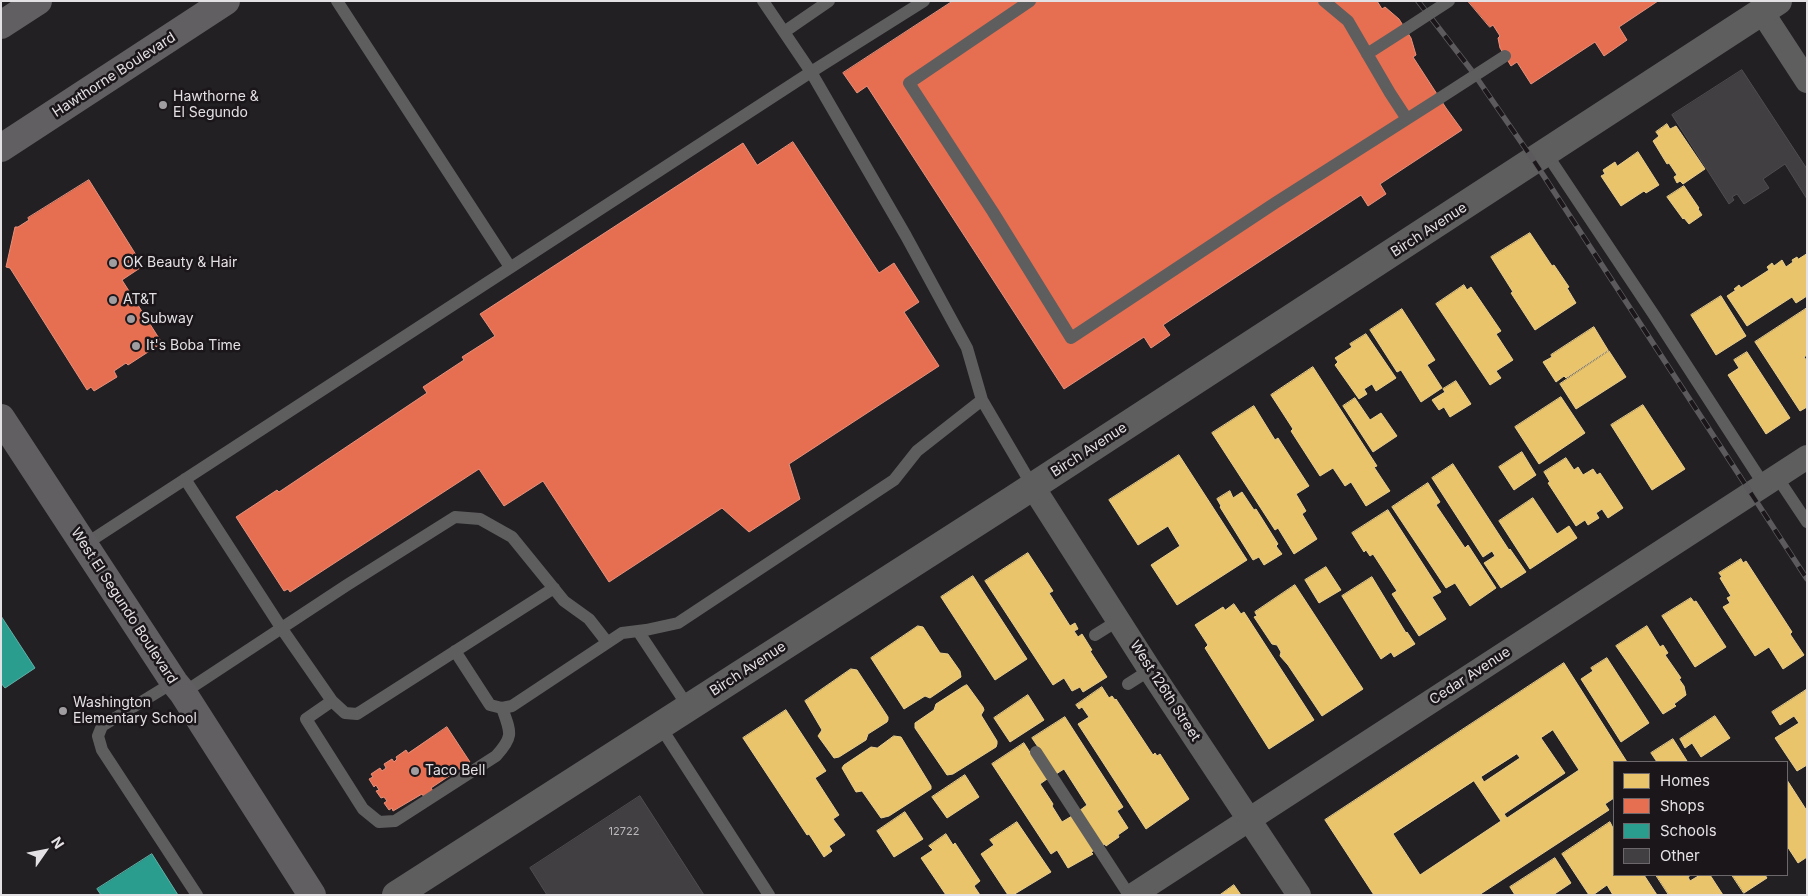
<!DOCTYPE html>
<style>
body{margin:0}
#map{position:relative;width:1808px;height:896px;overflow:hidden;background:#222023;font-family:Inter,sans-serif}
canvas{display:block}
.frame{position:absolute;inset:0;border:2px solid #e4e1e4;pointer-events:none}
.legend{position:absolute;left:1613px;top:761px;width:175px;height:115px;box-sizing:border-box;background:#1a161a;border:1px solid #6b676b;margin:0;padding:6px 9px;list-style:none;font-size:15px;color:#e4e1e4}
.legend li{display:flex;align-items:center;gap:10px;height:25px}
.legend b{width:25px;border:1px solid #6b676b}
.north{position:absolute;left:20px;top:826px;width:50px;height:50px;-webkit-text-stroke:4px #1a161a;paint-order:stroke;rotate:57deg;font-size:14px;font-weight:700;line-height:20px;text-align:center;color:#e4e1e4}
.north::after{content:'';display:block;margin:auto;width:18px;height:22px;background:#e4e1e4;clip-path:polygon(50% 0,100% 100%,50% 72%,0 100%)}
</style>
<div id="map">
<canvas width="1808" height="896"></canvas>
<div class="frame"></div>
<ul class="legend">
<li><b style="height:14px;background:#e9c46a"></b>Homes</li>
<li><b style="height:14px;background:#e76f51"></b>Shops</li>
<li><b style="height:14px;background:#2a9d8f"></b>Schools</li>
<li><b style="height:14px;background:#413f41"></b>Other</li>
</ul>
<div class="north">N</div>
</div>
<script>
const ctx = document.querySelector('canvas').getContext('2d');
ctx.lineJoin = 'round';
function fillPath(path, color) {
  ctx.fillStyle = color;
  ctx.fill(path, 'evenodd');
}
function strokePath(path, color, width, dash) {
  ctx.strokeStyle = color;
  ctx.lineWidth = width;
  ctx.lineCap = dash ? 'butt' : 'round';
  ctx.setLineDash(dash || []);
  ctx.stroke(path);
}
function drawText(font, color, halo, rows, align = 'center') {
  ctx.font = font + ' Inter,sans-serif';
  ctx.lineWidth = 5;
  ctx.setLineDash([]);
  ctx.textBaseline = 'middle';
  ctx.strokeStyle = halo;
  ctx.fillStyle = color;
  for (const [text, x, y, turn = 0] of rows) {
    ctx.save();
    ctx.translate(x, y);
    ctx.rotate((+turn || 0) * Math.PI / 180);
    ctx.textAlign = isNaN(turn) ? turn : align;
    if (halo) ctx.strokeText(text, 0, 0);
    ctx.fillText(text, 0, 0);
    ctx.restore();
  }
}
const homes = new Path2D(`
 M 1667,124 L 1670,129 L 1676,126 L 1705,169 L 1683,184 L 1680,181 L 1677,183 L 1674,177 L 1677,175 L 1669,163 L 1667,164 L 1653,141 L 1659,136 L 1656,132 Z
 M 1638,152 L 1659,185 L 1646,193 L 1644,191 L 1621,206 L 1601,176 L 1605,174 L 1603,170 L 1615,162 L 1617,166 Z
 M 1684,186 L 1699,208 L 1698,209 L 1702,215 L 1689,224 L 1684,218 L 1683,219 L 1667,197 Z
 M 1530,233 L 1552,266 L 1554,265 L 1569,287 L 1567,288 L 1576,303 L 1535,330 L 1511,293 L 1513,292 L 1491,257 Z
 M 1807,254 L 1807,296 L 1796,303 L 1792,297 L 1747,326 L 1727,296 L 1736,290 L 1734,289 L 1739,285 L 1741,288 L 1769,270 L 1767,267 L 1772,263 L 1774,266 L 1782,260 L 1786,267 L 1793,262 L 1792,260 L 1797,257 L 1798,259 Z
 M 1464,285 L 1467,290 L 1471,287 L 1501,331 L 1496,334 L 1513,360 L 1496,371 L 1501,378 L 1490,385 L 1436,304 Z
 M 1721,296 L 1746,336 L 1716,355 L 1691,315 Z
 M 1807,308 L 1807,355 L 1804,357 L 1807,361 L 1807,407 L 1800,411 L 1755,342 Z
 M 1402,309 L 1435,360 L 1427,365 L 1442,388 L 1421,402 L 1401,370 L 1397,372 L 1370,330 Z
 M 1594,327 L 1608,350 L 1566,378 L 1564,376 L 1556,382 L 1543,362 L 1552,357 L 1551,355 Z
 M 1366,334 L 1396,378 L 1376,391 L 1372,384 L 1364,389 L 1367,394 L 1359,399 L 1335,365 L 1338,362 L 1335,358 L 1352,347 L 1350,344 Z
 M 1609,351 L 1626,377 L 1576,409 L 1560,384 Z
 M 1747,352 L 1790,418 L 1766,434 L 1728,375 L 1739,368 L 1734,360 Z
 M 1313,367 L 1377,466 L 1374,467 L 1390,491 L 1366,506 L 1351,482 L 1345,486 L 1333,468 L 1320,476 L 1291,431 L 1293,429 L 1271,395 Z
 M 1456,381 L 1471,404 L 1450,417 L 1444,407 L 1439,410 L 1432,400 L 1445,392 L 1443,389 Z
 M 1561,397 L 1585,433 L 1539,464 L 1515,427 Z
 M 1355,398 L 1370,420 L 1381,413 L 1397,436 L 1373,452 L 1343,406 Z
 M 1643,405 L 1685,469 L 1652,490 L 1611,425 Z
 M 1254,406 L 1275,440 L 1278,438 L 1309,486 L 1296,494 L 1306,511 L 1302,514 L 1317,539 L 1294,554 L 1278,528 L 1275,530 L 1212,433 Z
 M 1522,452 L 1536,475 L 1514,490 L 1499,467 Z
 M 1179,455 L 1247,560 L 1177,605 L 1151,565 L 1180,546 L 1168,526 L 1138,545 L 1109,500 Z
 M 1566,458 L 1574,470 L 1578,467 L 1583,475 L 1593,469 L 1597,475 L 1600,473 L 1623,508 L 1608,518 L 1602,509 L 1596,513 L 1599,518 L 1588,525 L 1585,520 L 1576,526 L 1548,483 L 1550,482 L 1544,472 Z
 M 1453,464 L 1509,550 L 1510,549 L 1526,572 L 1501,588 L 1484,563 L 1495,556 L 1492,551 L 1483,557 L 1432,478 Z
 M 1428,483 L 1440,502 L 1436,505 L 1465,548 L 1468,545 L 1496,588 L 1470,606 L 1455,583 L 1446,588 L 1392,507 Z
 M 1230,491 L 1233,498 L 1242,492 L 1254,510 L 1256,509 L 1278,544 L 1276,546 L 1282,554 L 1264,565 L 1259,557 L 1253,560 L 1220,507 L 1221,506 L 1217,499 Z
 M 1533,498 L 1557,534 L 1569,526 L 1577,538 L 1530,569 L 1499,521 Z
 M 1388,510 L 1441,592 L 1432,597 L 1446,619 L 1419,636 L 1392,594 L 1397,591 L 1373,554 L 1370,556 L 1366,550 L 1364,552 L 1352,533 Z
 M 1028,553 L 1053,591 L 1049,593 L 1070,626 L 1075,623 L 1078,629 L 1074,631 L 1078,637 L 1082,634 L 1092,650 L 1090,651 L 1107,677 L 1083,692 L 1080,687 L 1072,691 L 1064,678 L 1053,685 L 985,581 Z
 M 1741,559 L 1743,563 L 1746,561 L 1792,632 L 1790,634 L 1804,655 L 1783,669 L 1769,647 L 1755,656 L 1723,607 L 1730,603 L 1727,598 L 1731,596 L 1720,578 L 1722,577 L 1719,573 Z
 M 1326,567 L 1341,590 L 1319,603 L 1305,580 Z
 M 973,576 L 1027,659 L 995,680 L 941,597 Z
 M 1372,577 L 1406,633 L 1407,632 L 1415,644 L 1394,657 L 1391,652 L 1381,659 L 1342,596 Z
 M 1295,585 L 1363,689 L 1322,716 L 1288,665 L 1280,656 L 1281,652 L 1277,645 L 1272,644 L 1254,617 L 1257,616 L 1255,612 Z
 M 1691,598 L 1694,602 L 1696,601 L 1726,647 L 1695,667 L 1662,616 Z
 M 1234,604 L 1241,614 L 1244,612 L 1314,720 L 1269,749 L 1205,648 L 1208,645 L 1195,625 L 1223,607 L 1225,610 Z
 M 918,626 L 923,627 L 940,653 L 948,654 L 960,671 L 961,677 L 930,698 L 925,696 L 904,709 L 871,658 Z
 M 1647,626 L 1660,647 L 1663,645 L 1668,653 L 1665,655 L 1681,678 L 1679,679 L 1684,686 L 1686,695 L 1674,704 L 1676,706 L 1663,714 L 1616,646 Z
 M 1607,658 L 1649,723 L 1621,742 L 1581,679 L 1593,671 L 1591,668 Z
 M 1564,663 L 1627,762 L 1614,762 L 1614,798 L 1605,804 L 1609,810 L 1479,895 L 1374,895 L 1325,820 ZM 1553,730 L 1579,770 L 1507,818 L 1504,814 L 1565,773 L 1541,738 ZM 1517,754 L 1520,758 L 1484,782 L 1481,777 ZM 1474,781 L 1501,821 L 1420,875 L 1393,834 Z
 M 851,669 L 857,670 L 888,717 L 888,720 L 887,722 L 868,734 L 866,740 L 839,757 L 834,758 L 818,736 L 822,730 L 805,701 Z
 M 967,685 L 983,707 L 984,710 L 981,715 L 997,741 L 997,744 L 996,747 L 953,774 L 947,775 L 915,728 L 915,723 L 934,710 L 936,704 L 964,686 Z
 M 1102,687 L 1109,698 L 1112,696 L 1115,700 L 1116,699 L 1153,755 L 1155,753 L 1157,756 L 1160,754 L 1189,799 L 1146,829 L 1078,724 L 1089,717 L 1082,707 L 1079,709 L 1076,705 Z
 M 1806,690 L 1807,765 L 1797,771 L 1775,738 L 1799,723 L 1794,716 L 1780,725 L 1772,712 Z
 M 1028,695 L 1044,720 L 1010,742 L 994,718 Z
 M 786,710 L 826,771 L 815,778 L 839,815 L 833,819 L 845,835 L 829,846 L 832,851 L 824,857 L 809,834 L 807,835 L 743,738 Z
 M 1715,716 L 1730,738 L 1701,757 L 1692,743 L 1685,748 L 1680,739 Z
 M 1065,717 L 1123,807 L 1117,811 L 1128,828 L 1118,835 L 1119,837 L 1106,846 L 1105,844 L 1102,846 L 1079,811 L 1087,805 L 1064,769 L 1056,774 L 1032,738 Z
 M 894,736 L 901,737 L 931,786 L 931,789 L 889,816 L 881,818 L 862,791 L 856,792 L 842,768 L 844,765 L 871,747 L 877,748 Z
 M 1673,739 L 1687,761 L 1657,762 L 1651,753 Z
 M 1024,743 L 1047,779 L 1040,784 L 1053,804 L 1052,806 L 1062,822 L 1072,816 L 1095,850 L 1091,852 L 1093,854 L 1068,868 L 1057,850 L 1051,854 L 992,764 Z
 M 965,775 L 979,797 L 947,818 L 932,797 Z
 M 1787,780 L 1807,811 L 1807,857 L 1798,863 L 1787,846 Z
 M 905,812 L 923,839 L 894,857 L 877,831 Z
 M 1017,822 L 1051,872 L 1013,895 L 1008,895 L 981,854 L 994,845 L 990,840 Z
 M 1610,822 L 1614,830 L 1614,875 L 1644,875 L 1657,895 L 1613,895 L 1607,885 L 1593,895 L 1589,895 L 1562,854 Z
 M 946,834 L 953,845 L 955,843 L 980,881 L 974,886 L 980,895 L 946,895 L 921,858 L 933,850 L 929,846 Z
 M 1555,858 L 1571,883 L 1553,895 L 1515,895 L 1510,887 Z
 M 1656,875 L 1691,875 L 1688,877 L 1690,881 L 1700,875 L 1710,875 L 1723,895 L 1669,895 Z
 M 1732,875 L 1765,875 L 1767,878 L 1744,893 Z
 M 1234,885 L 1241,895 L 1220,895 Z`);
const shops = new Path2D(`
 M 953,1 L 1377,1 L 1382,9 L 1385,7 L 1399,19 L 1411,38 L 1416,55 L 1413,57 L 1446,108 L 1462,130 L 1380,184 L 1386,194 L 1368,206 L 1361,195 L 1163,325 L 1170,335 L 1151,348 L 1144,337 L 1064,389 L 867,86 L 857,93 L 843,73 Z
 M 1468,1 L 1658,1 L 1619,27 L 1627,40 L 1604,56 L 1595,42 L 1531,84 L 1517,62 L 1511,66 L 1500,48 L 1498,38 L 1500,36 L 1493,25 L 1490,27 Z
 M 793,142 L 879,273 L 894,263 L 919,302 L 904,312 L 939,366 L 789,464 L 800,499 L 749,532 L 722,508 L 609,582 L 543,481 L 504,506 L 479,469 L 290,592 L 288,589 L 284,591 L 236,517 L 277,490 L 279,492 L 427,393 L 423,387 L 464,360 L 462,357 L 495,336 L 480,314 L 743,143 L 757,165 Z
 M 89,180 L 143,266 L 122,280 L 162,343 L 128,365 L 126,363 L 114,371 L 117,377 L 94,391 L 91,387 L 87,390 L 10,268 L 6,267 L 15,227 L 18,227 L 29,220 L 28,218 Z
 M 447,727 L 470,762 L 431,788 L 433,791 L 424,797 L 422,794 L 393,811 L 392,808 L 389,810 L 384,803 L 387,801 L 384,797 L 381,798 L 376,791 L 379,790 L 376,785 L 374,787 L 369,779 L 373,777 L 371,774 L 380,768 L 382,771 L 386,768 L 384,764 L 392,759 L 394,762 L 397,759 L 396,757 L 406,750 L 408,753 Z`);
const schools = new Path2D(`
 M 1,616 L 35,668 L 5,688 L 1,683 Z
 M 152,854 L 178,895 L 101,895 L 97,889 Z`);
const building = new Path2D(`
 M 1742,70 L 1807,169 L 1807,199 L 1785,164 L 1763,179 L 1769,188 L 1744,204 L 1737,194 L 1732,197 L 1734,200 L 1729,204 L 1672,115 Z
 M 640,796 L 704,895 L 547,895 L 530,868 Z`);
const service = new Path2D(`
 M 337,1 L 510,267
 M 763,1 L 811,72 L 906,236 L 967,348 L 982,400 L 1033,487
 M 1030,1 L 909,83 L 993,212 L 1071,338 L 1275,203 L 1407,119 L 1390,93 L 1348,21 L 1324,1
 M 784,32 L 829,1
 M 1367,54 L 1406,29
 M 1407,119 L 1440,98
 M 1546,153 L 1654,315 L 1764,485
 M 1777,477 L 1807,522
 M 185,479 L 282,629 L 332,701 L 345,713 L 357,714 L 554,588
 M 84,545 L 811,72 L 924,1
 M 638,631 L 689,708
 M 1095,635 L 1119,620
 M 455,651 L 490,705 L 502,708 L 512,706 L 622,633 L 646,630 L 678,623 L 894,480 L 917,451 L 982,400
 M 174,682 L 102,726 L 98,736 L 102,750 L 197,895
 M 1128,684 L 1150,670
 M 183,693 L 347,585 L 455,517 L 480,519 L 512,537 L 564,601 L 589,619 L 607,642
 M 332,701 L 306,719 L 363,809 L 379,822 L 395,821 L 496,756 C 514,736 511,733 502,708
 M 660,726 L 769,895
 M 1036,752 L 1129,895`);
const minor = new Path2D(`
 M 1762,12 L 1807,81
 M 1033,487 L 1150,670 L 1299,895
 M 1133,895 L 1807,457`);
const tertiary = new Path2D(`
 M 396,895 L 1012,500 L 1778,1`);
const primary = new Path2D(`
 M 1,25 L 38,1
 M 1,148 L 226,1
 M 1,418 L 174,682 L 183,693 L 312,895`);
const rail = new Path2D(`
 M 1418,1 L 1472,71 L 1534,161 L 1807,579`);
const serviceBridge = new Path2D(`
 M 1406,29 L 1449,1
 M 1440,98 L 1505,56`);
const markers = [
 [163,105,5,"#a09da0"],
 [113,263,5,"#a09da0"],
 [113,300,5,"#a09da0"],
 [131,319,5,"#a09da0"],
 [136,346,5,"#a09da0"],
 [63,711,5,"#a09da0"],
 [415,771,5,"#a09da0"]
];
const numberNames = [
 ["12722",624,832]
];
const streetNames = [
 ["Hawthorne Boulevard",114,75,-33],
 ["Birch Avenue",1429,230,-33],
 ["Birch Avenue",1089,450,-33],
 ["West El Segundo Boulevard",124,606,57],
 ["Birch Avenue",748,669,-33],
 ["Cedar Avenue",1470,676,-33],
 ["West 126th Street",1165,691,57]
];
const poiNames = [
 ["Hawthorne &",173,97],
 ["El Segundo",173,113],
 ["OK Beauty & Hair",123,263],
 ["AT&T",123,300],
 ["Subway",141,319],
 ["It's Boba Time",146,346],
 ["Washington",73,703],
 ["Elementary School",73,719],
 ["Taco Bell",425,771]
];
fillPath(homes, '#e9c46a');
strokePath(homes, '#e8cd8f', 1);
fillPath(shops, '#e76f51');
strokePath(shops, '#e6917d', 1);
fillPath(schools, '#2a9d8f');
strokePath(schools, '#62b1a8', 1);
fillPath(building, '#413f41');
strokePath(building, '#4f4d50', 1);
strokePath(service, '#5f5e5f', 12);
strokePath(minor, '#5f5e5f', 24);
strokePath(tertiary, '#5f5e5f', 28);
strokePath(primary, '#615f61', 28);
strokePath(rail, '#5c5a5c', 5.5);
strokePath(rail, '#1a161a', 4, [11]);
strokePath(serviceBridge, '#5f5e5f', 12);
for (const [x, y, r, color] of markers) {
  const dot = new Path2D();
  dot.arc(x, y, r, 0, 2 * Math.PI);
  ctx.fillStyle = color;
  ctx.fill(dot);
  strokePath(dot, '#1a161a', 2);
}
drawText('11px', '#bbb8bb', null, numberNames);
drawText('14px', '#e4e1e4', '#1a161a', streetNames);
drawText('14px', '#e4e1e4', '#1a161a', poiNames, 'left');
</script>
